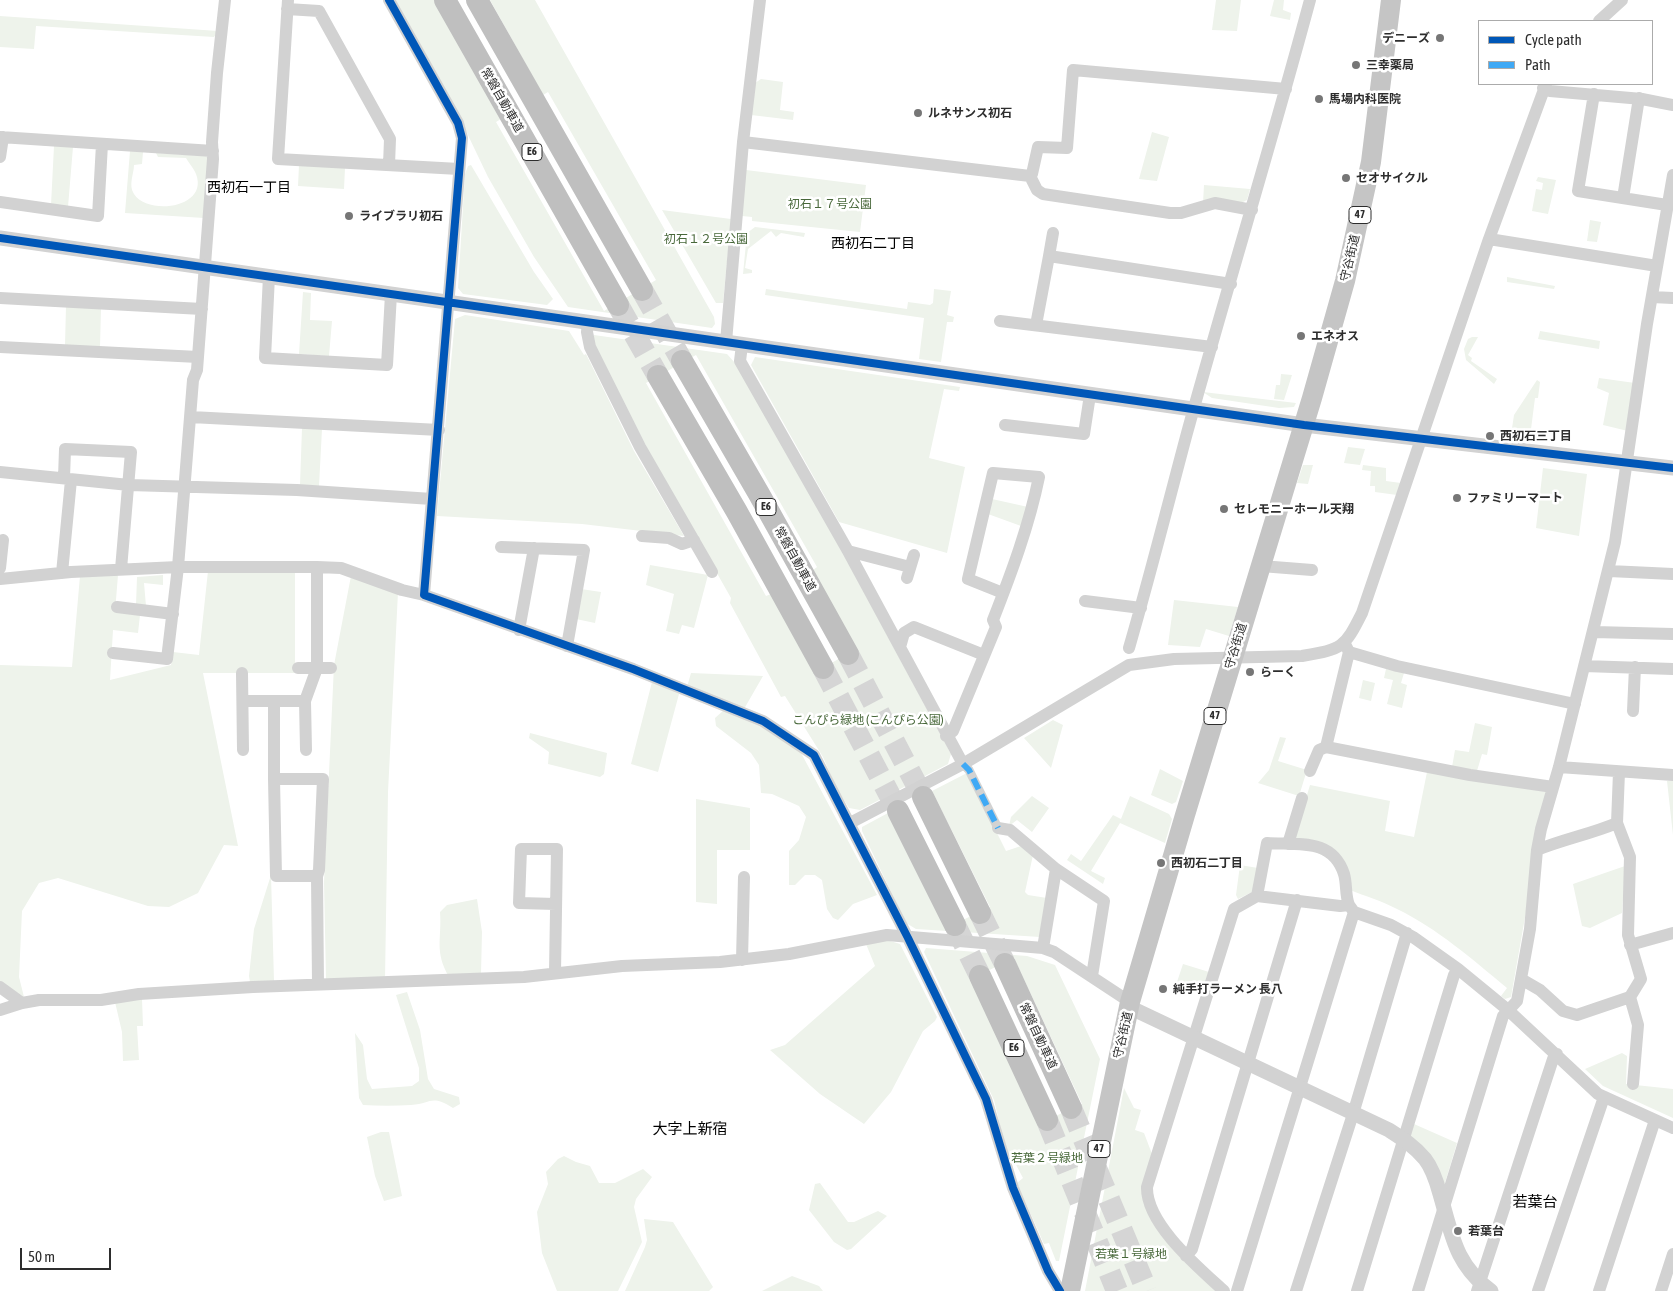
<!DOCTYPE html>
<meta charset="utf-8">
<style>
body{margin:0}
#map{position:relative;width:1673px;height:1291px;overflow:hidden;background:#fff;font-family:"Asap Condensed",sans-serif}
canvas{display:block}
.legend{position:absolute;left:1478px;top:20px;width:175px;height:65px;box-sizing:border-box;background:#fff;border:1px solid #ababab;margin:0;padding:6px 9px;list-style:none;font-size:15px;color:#2d2d2d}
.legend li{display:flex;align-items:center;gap:10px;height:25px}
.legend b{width:25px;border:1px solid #ababab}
.scale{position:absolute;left:20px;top:1248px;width:91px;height:22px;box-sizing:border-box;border:2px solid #2d2d2d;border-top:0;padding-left:6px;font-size:15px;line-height:18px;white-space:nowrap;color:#2d2d2d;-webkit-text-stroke:4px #fff;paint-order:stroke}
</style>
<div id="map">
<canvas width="1673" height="1291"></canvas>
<ul class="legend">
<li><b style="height:6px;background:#0057b8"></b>Cycle path</li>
<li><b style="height:6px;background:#3fa9f5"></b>Path</li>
</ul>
<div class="scale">50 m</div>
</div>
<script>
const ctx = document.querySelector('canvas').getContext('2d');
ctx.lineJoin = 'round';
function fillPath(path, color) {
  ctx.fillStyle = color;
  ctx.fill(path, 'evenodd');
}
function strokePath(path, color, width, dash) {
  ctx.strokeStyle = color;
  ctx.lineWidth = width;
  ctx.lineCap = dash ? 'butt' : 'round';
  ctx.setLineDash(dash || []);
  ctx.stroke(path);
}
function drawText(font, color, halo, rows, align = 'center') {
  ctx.font = font + ' "Asap Condensed","Noto Sans JP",sans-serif';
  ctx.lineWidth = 5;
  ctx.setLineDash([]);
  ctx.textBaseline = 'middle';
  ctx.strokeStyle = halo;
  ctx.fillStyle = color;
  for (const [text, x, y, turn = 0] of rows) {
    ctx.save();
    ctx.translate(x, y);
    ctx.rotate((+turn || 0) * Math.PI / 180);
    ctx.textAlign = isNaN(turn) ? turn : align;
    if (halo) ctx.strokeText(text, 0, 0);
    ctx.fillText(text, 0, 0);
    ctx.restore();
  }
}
const green = new Path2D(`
 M 394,0 L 434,0 L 501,119 L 496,122 L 604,311 L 656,280 L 548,92 L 543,95 L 490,0 L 535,0 L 714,317 L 715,324 L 712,328 L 568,307 L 534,257 L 488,177 L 466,131 Z
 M 1216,0 L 1241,0 L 1237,31 L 1212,30 Z
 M 1274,0 L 1284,0 L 1283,10 L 1291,13 L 1290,20 L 1270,16 Z
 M 0,16 L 218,31 L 214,37 L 36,26 L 34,49 L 0,47 Z
 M 761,79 L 783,82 L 780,110 L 794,112 L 793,120 L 751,115 L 755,83 Z
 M 1152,132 L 1169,137 L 1157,181 L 1139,179 Z
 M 54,146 L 73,147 L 68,207 L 51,205 Z
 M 130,151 L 143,152 L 142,164 L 134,165 C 134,174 128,185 134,194 C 148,216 209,208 196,174 C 194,169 189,163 186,158 L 158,157 L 156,153 L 206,156 L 210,160 L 204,218 L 125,213 Z
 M 299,165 L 345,168 L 344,189 L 298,186 Z
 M 471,165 L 534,272 L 553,299 L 547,305 L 463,294 L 458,288 L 465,174 L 468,166 Z
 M 746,170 L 866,185 L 860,232 L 752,221 L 752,217 L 742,216 Z
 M 1538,177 L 1556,180 L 1548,214 L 1532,211 L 1536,189 L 1542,190 L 1543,183 L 1536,181 Z
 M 1204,185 L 1250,189 L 1247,200 L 1239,204 L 1203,203 Z
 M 662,210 L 731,219 L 723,303 L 716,303 Z
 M 1590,220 L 1601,222 L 1597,242 L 1587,241 Z
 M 755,227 L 805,233 L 804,237 L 781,233 L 776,237 L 771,231 L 748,249 L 745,268 L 752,270 L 752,273 L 743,274 L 747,233 Z
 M 1507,277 L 1555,286 L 1554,289 L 1507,282 Z
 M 766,289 L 907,309 L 908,302 L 930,305 L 933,303 L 934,289 L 951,291 L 947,315 L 954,317 L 953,322 L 947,322 L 941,362 L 919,359 L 924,318 L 765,295 Z
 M 303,292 L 311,293 L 310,320 L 332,321 L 329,356 L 299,354 Z
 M 66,306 L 101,308 L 100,347 L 65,345 Z
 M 465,315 L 569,331 L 584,355 L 586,354 L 634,451 L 684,536 L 582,524 L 437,516 L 455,319 Z
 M 1540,331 L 1600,341 L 1599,349 L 1538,339 Z
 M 594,335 L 727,354 L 735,363 L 836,540 L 951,754 L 948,764 L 860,810 L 849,808 L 836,787 L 823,757 L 785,696 L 781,697 L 730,603 L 731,598 L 654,462 L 593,341 ZM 696,355 L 817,567 L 812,571 L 856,649 L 814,673 L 771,594 L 766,596 L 646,383 Z
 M 1472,337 L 1478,337 L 1468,355 L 1472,358 L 1471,361 L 1497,379 L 1494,384 L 1466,360 L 1464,349 L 1468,339 Z
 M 755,357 L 960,387 L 959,391 L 944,389 L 929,458 L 965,467 L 947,553 L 839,522 L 751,365 Z
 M 1281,374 L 1292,375 L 1284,400 L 1274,399 L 1276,385 L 1280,385 Z
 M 1599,378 L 1635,383 L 1628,431 L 1603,425 L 1609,393 L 1597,388 Z
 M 1537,380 L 1540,382 L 1538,398 L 1535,398 L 1530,437 L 1511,435 L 1514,415 Z
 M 1203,392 L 1296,403 L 1294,407 L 1279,408 L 1212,398 Z
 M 302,428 L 322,429 L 319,486 L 300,485 Z
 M 1348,447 L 1365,449 L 1360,465 L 1344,463 Z
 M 1303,465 L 1313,465 L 1308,484 L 1297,483 Z
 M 1363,465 L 1386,468 L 1386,481 L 1401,483 L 1397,495 L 1375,492 L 1375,486 L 1370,486 L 1371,471 L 1362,470 Z
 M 1543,468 L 1587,474 L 1579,536 L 1536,528 Z
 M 992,499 L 1028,507 L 1021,526 L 988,514 Z
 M 650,565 L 708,575 L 694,628 L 682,625 L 679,634 L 666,631 L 674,594 L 646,585 Z
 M 295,570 L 295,673 L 203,673 L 238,846 L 224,845 L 198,893 L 169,907 L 148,906 L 58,878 L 39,883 L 22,911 L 19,977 L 24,997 L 0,982 L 0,665 L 72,667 L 80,576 L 118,575 L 115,612 L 140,615 L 138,633 L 113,630 L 110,680 L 171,665 L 173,652 L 199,655 L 208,571 Z
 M 163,575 L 163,585 L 144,583 L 146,606 L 136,605 L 137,577 Z
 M 351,576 L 398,592 L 388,792 L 385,980 L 326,979 L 324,882 L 334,665 Z
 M 581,589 L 601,592 L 595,623 L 576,619 Z
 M 1174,600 L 1238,607 L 1229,636 L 1206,629 L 1200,647 L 1168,645 Z
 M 1386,669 L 1404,673 L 1401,683 L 1407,685 L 1402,708 L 1387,704 L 1393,680 L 1384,678 Z
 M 691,673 L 763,676 L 744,709 L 687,687 Z
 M 1363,680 L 1375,683 L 1371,701 L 1359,698 Z
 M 652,682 L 679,694 L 658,772 L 631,764 Z
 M 724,710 L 761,724 L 800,751 L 877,895 L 853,904 L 838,920 L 833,918 L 827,909 L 822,880 L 815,875 L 805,875 L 795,885 L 789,885 L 789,851 L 799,840 L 806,817 L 799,806 L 772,794 L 761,793 L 759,765 L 751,753 L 716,726 L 715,718 Z
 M 1053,720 L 1063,725 L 1051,768 L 1024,738 Z
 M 1475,723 L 1492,727 L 1487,755 L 1482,754 L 1477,771 L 1452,767 L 1455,750 L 1469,752 Z
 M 530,733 L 607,753 L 604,774 L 600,777 L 548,764 L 549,752 L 529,738 Z
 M 1280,737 L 1286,738 L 1278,761 L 1307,770 L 1299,796 L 1258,783 L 1269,770 Z
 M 1160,769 L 1183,781 L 1176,802 L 1172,804 L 1151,795 Z
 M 1427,772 L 1547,792 L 1511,997 L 1505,999 L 1501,996 L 1507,988 C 1472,959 1438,929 1397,909 C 1382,901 1365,896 1350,890 L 1344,865 L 1293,842 L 1310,785 L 1390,801 L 1385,831 L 1414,837 Z
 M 967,773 L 1006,851 L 1021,846 L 1033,855 L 1025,892 L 1028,895 L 1047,898 L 1040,937 L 916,929 L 906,923 L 862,831 L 862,827 L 888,813 L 946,928 L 990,907 L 932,791 Z
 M 1667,781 L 1673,781 L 1673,835 Z
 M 1032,796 L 1049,808 L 1032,832 L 1017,820 L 1009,826 L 1011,817 Z
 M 1130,796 L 1169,814 L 1172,819 L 1165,843 L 1120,823 L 1091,871 L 1105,878 L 1103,884 L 1067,860 L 1071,854 L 1081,861 L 1113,815 L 1121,819 Z
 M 696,799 L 750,808 L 750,850 L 717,850 L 717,904 L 696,902 Z
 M 1240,865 L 1258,868 L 1252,892 L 1238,899 L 1236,895 Z
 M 1625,866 L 1622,913 L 1590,928 L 1582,926 L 1573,884 Z
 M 271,875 L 274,981 L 250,982 L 249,976 L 254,929 Z
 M 477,899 L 482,932 L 481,974 L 449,977 C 434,951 442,939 440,912 L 447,905 Z
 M 887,940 L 900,944 L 937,1017 L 935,1021 L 923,1031 L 891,1092 L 864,1124 L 820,1094 L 770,1050 L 785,1045 L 875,966 L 866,944 Z
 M 926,948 L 1027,956 L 1055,965 L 1100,1059 L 1059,1261 L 1056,1261 L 1049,1243 L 1044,1244 L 1017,1183 L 1023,1178 L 1014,1161 L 1008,1159 L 994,1100 L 924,952 ZM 1014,958 L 1082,1104 L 1038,1124 L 971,979 Z
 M 1183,964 L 1209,972 L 1204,990 L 1177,982 Z
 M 407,992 L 420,1030 L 428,1079 L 434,1089 L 459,1097 L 460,1104 L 453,1108 C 430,1094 432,1104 411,1105 C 395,1106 379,1106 363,1105 L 359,1098 L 355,1033 L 363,1045 L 367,1079 L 372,1089 L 412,1086 L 419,1081 L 419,1068 L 396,995 Z
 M 142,999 L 143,1026 L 137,1026 L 139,1060 L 123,1061 L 122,1032 L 115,1002 Z
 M 1622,1053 L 1627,1056 L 1626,1084 L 1673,1089 L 1673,1118 L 1603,1086 L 1585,1069 Z
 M 1124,1088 L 1134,1108 L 1141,1110 L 1135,1130 L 1144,1133 L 1152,1154 L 1144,1200 L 1217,1291 L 1085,1291 Z
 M 1414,1124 L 1457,1143 L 1444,1186 L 1409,1139 Z
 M 381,1132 L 389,1132 L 402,1196 L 384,1201 L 375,1176 L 367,1137 Z
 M 564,1156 L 576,1162 L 590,1166 L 599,1183 L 615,1183 L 643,1169 L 652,1177 L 636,1199 L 634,1207 L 642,1242 L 618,1291 L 557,1291 L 542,1253 L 537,1212 L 548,1184 L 546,1172 L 558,1159 Z
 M 820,1183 L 848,1222 L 854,1222 L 878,1211 L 887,1216 L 851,1249 L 847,1250 L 834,1242 L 809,1210 L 815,1184 Z
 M 644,1219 L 673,1222 L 713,1287 L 709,1291 L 625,1291 L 645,1247 L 647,1240 Z
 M 792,1276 L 819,1286 L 823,1291 L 762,1291 Z`);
const motorwayTunnel = new Path2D(`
 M 642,290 L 682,361
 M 618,305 L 658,376
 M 848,654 L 923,797
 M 823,668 L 898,811
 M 980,913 L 1005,964
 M 955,925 L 980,976
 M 1071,1108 L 1147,1291
 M 1047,1120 L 1117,1291`);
const pedestrian = new Path2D(`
 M 963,764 L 969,770 L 998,828`);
const minor = new Path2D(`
 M 288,0 L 278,159 L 459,169
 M 389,0 L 458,123 L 462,138 L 424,595 L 633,669 L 763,721 L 814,755 L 908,938 L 986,1099 L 1013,1188 L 1048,1271 L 1060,1291
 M 287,9 L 319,11 L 390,139 L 389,165
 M 1599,21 L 1622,0
 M 1543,88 L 1550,91 L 1642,99 L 1673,105
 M 1594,94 L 1578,191 L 1667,205
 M 0,137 L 213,151
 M 743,142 L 1030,176
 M 0,157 L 3,137
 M 1623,198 L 1639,98
 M 0,202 L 98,216 L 102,144
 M 1252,210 L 1215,203 L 1181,213 L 1170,213 L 1043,194 L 1037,190 L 1030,176 L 1032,174 L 1038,147 L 1067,148 L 1073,70 L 1286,89
 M 1489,239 L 1657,266
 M 1049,256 L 1053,233
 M 269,276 L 265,358 L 387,365 L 391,294
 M 1652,297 L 1673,298
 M 0,298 L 202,309
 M 1000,321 L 1212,347
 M 588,322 L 587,332 L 590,347 L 640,447 L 712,572
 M 1036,325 L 1049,256 L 1231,284
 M 726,342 L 743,142 L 760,0
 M 742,345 L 740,361 L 848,551 L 963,764
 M 0,347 L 198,357
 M 191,417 L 439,430
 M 1005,425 L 1084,434 L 1090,395
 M 0,472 L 129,485 L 297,490 L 432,499
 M 64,478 L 65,449 L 131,452 L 121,569
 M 642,536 L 669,538 L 682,544 L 694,540
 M 501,547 L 584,550 L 567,646
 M 848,551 L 910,567
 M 1261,566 L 1312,570
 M 0,568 L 3,540
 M 1609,571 L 1673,574
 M 62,573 L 71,480
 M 907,578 L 914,555
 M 0,579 L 71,572 L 178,567 L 317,567 L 341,568 L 402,590 L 424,595
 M 1085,601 L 1141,608
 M 117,607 L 173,614
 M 519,630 L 534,548
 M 1594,632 L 1673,634
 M 900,647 L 904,633 L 914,627 L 984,655
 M 1129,648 C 1150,576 1168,504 1187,433 C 1227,288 1271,145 1310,0
 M 1349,652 L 1397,666 L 1575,704
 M 113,653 L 167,659 L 178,567 L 193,380 L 197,370 L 213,159 L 212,142 L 217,73 L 225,0
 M 1584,666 L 1673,669
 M 298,668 L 331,668
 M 242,673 L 243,750
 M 243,701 L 305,701
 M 274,701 L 274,779
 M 1633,711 L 1635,667
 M 946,736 L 953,731 L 996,627 L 993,620 C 1011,574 1029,526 1039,477 L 993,473 L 968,579 L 1003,593
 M 1326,747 L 1349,652 L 1346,646
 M 306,750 L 305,701 L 317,668 L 317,567
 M 1559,767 L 1673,775
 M 1310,771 L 1319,750 L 1326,747 L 1470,775 L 1553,787
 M 1619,772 L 1617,823 L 1630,857 L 1628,935 L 1641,979 L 1630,997 L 1638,1025 L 1633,1084
 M 850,823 L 963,764 L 1129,665 L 1174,659 L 1302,656 C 1342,649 1344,649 1362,613 L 1489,239 L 1546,84
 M 998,828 L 1010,830 L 1056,869 L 1104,901 L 1092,976
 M 1288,844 L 1302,798
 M 1537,850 C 1564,839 1591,834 1617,823
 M 317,876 L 276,876 L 274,779 L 323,779 L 319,870 L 317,876 L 318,984
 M 1257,896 L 1267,843 C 1299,845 1332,838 1344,874 C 1347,884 1345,895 1349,905
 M 1630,945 L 1673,933
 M 1043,948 L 1056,869
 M 742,960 L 744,877
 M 555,973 L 557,849 L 521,849 L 519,903 L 556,904
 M 1521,979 L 1540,990 L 1563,1011 L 1577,1015 L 1630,997
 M 0,987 L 22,1003
 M 0,1010 L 22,1003 L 39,1000 L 101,1000 L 139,994 L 253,987 L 524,977 L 622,966 L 720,962 L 789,954 L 887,935 L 1043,948 L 1054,952 L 1130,1002
 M 1186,1256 L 1192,1249 L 1297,900
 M 1224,1291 C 1199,1268 1146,1224 1147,1187 L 1234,909 L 1257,896 L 1340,906 L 1349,905 L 1354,912 L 1391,925 L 1413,937 L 1458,969 L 1508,1010 L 1598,1094 L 1673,1128
 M 1237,1291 L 1354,912
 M 1296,1291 L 1353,1114 L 1407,933
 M 1357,1291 L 1454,975 L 1458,969
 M 1418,1291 L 1503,1016 L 1517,1001 L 1530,929 L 1537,850 L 1541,829 L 1559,767 L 1615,542 L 1647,324 L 1673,175
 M 1477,1291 L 1553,1059 L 1557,1054
 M 1538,1291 L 1604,1097
 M 1599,1291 L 1655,1120
 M 1661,1291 L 1673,1254`);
const tertiary = new Path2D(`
 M 0,238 L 1304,425 L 1673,468
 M 1129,1007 L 1389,1130 C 1403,1139 1414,1146 1425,1159 C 1432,1168 1437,1183 1440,1194 C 1452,1235 1455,1264 1491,1291`);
const primary = new Path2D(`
 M 1070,1291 L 1130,1002 L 1185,815 L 1312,398 L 1345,281 L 1371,162 L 1391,0`);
const motorway = new Path2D(`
 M 445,0 L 618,305
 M 477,0 L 642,290
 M 682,361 L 759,494 L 848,654
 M 658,376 L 737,512 L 823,668
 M 923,797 L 980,913
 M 898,811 L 955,925
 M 1005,964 L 1071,1108
 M 980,976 L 1047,1120`);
const quiet = new Path2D(`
 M 963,764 L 969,770 L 998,828`);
const cycleway = new Path2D(`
 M 389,0 L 458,123 L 462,138 L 424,595 L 633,669 L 763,721 L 814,755 L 908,938 L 986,1099 L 1013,1188 L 1048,1271 L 1060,1291
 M 0,238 L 1304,425 L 1673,468`);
const markers = [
 [1440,38,5,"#767676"],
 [1356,65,5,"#767676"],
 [1319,99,5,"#767676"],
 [918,113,5,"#767676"],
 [1346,178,5,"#767676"],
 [349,216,5,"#767676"],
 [1301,336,5,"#767676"],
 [1490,436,5,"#767676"],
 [1457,498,5,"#767676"],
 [1224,509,5,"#767676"],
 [1250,672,5,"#767676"],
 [1161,863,5,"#767676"],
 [1163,989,5,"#767676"],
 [1458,1231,5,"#767676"]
];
const shields = [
 [532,152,20],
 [1360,215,22],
 [766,507,20],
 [1215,716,22],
 [1014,1048,20],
 [1099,1149,22]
];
const shieldNames = [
 ["E6",532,152],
 ["47",1360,215],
 ["E6",766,507],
 ["47",1215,716],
 ["E6",1014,1048],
 ["47",1099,1149]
];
const poiNames = [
 ["デニーズ",1430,38,"right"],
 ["三幸薬局",1366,65],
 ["馬場内科医院",1329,99],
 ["ルネサンス初石",928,113],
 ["セオサイクル",1356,178],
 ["ライブラリ初石",359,216],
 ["エネオス",1311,336],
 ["西初石三丁目",1500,436],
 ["ファミリーマート",1467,498],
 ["セレモニーホール天翔",1234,509],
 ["らーく",1260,672],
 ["西初石二丁目",1171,863],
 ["純手打ラーメン 長八",1173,989],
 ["若葉台",1468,1231]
];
const streetNames = [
 ["常磐自動車道",502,100,60],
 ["守谷街道",1350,258,-77],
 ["常磐自動車道",795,559,61],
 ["守谷街道",1236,646,-73],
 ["守谷街道",1123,1035,-77],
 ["常磐自動車道",1038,1036,65]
];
const parkNames = [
 ["初石１７号公園",830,204],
 ["初石１２号公園",706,239],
 ["こんぴら緑地 (こんぴら公園)",868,720],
 ["若葉２号緑地",1047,1158],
 ["若葉１号緑地",1131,1254]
];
const neighbourhoodNames = [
 ["西初石一丁目",249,188],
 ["西初石二丁目",873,244]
];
const quarterNames = [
 ["大字上新宿",690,1129],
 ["若葉台",1535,1202]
];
fillPath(green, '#eef3eb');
strokePath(motorwayTunnel, '#d5d5d5', 22, [22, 11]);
strokePath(pedestrian, '#d2d2d2', 9);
strokePath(minor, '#d2d2d2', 12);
strokePath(tertiary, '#d2d2d2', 15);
strokePath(primary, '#c5c5c5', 20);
strokePath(motorway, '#bfbfbf', 22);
strokePath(quiet, '#3fa9f5', 6, [12, 6]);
strokePath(cycleway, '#0057b8', 8);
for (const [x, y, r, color] of markers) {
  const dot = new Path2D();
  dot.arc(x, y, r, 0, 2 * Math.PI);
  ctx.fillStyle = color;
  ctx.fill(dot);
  strokePath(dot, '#fff', 2);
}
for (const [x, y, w] of shields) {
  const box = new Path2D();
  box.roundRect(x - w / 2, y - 8.5, w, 17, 4);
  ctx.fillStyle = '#fff';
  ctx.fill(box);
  strokePath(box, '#2d2d2d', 1);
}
drawText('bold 11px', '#2d2d2d', null, shieldNames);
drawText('bold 12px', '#2d2d2d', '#fff', poiNames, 'left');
drawText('12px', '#2d2d2d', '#fff', streetNames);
drawText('12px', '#48683a', '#fff', parkNames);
drawText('14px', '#000', '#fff', neighbourhoodNames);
drawText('15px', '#000', '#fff', quarterNames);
</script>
